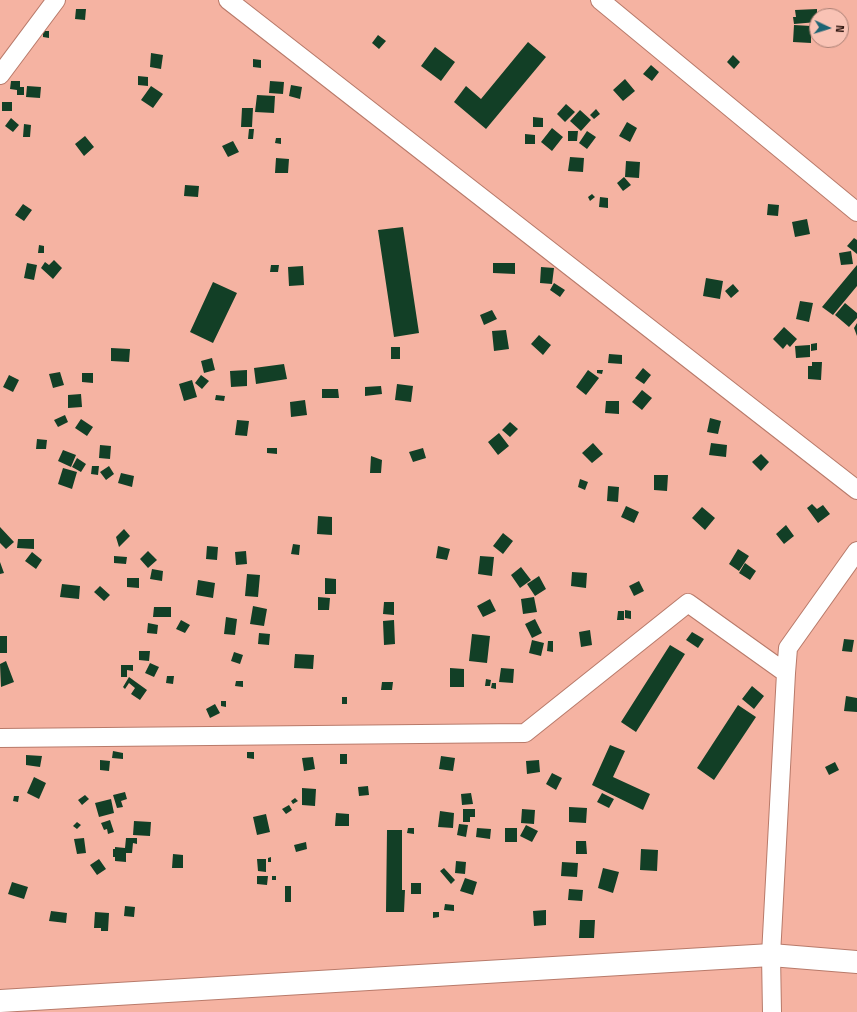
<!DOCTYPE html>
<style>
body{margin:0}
#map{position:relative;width:857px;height:1012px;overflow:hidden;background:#f5b3a2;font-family:"Titillium Web",sans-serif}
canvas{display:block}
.north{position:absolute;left:809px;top:8px;width:40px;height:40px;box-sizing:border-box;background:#f9c3b5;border:1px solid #a77d72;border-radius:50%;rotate:94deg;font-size:11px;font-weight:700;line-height:16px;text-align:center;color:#2b130d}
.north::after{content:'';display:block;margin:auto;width:14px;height:18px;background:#1d6474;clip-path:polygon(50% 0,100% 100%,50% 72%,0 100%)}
</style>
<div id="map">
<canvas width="857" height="1012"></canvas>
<div class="north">N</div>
</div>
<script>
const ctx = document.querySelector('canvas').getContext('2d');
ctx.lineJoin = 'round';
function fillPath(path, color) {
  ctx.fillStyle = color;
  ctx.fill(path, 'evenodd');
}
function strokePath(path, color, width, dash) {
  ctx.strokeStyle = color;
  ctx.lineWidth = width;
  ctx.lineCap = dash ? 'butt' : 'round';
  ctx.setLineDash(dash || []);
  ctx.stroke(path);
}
const building = new Path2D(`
 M 76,9 L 86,9 L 85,20 L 75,19 Z
 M 817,9 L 817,22 L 794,24 L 793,17 L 796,17 L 795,10 Z
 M 794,25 L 811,26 L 811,43 L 793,42 Z
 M 43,31 L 49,31 L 49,38 L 43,37 Z
 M 378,35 L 386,41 L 379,49 L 372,43 Z
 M 528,42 L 546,57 L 486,129 L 454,102 L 466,86 L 481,99 Z
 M 435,47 L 455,62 L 441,81 L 421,66 Z
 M 151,53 L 163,55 L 161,69 L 150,67 Z
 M 733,55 L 740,62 L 734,69 L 727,62 Z
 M 253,59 L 261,60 L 261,68 L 253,67 Z
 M 651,65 L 659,72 L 652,81 L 643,74 Z
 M 138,76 L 148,77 L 148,86 L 138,85 Z
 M 625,79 L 635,91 L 623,101 L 613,90 Z
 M 11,81 L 20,81 L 20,87 L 24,87 L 24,95 L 17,95 L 17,90 L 10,89 Z
 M 270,81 L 284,82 L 283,94 L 269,93 Z
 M 291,85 L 302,87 L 300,99 L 289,96 Z
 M 27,86 L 41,87 L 40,98 L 26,97 Z
 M 151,86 L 163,94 L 153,108 L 141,100 Z
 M 257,95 L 275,96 L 274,113 L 255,112 Z
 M 2,102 L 12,102 L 12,111 L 2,111 Z
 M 566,104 L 575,112 L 565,122 L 557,114 Z
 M 242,108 L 253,108 L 252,127 L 241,127 Z
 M 596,109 L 600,114 L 594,119 L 590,115 Z
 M 580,110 L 591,120 L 581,131 L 570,121 Z
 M 533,117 L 543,118 L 543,127 L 533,127 Z
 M 11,118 L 19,125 L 13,132 L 5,126 Z
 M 627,122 L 637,128 L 630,142 L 619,136 Z
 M 24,124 L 31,125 L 30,137 L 23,137 Z
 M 552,128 L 563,137 L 552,151 L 541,142 Z
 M 249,129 L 254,129 L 253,139 L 248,139 Z
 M 568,131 L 578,131 L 577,141 L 568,141 Z
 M 587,131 L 596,137 L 587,149 L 579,143 Z
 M 525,134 L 535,135 L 535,144 L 525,144 Z
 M 85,136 L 94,147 L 84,156 L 75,144 Z
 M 276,138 L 281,138 L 281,144 L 275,143 Z
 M 233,141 L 239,152 L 228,157 L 222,146 Z
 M 570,157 L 584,158 L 583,172 L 568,171 Z
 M 276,158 L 289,159 L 288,173 L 275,173 Z
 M 626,161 L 640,162 L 639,178 L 625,177 Z
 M 624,177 L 631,185 L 623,191 L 617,183 Z
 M 185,185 L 199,186 L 198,197 L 184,196 Z
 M 592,194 L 595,197 L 590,201 L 588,197 Z
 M 600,197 L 608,198 L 608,208 L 599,207 Z
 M 23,204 L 32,210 L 24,221 L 15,215 Z
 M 768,204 L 779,205 L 778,216 L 767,215 Z
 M 807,219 L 810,234 L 795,237 L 792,222 Z
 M 403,227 L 419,333 L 394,337 L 378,230 Z
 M 854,238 L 857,240 L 857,254 L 847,246 Z
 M 39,245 L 44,246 L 44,253 L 38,253 Z
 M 851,251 L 853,264 L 841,265 L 839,253 Z
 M 54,260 L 62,268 L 53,279 L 41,268 L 45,262 L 49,265 Z
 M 27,263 L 37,265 L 34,280 L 24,278 Z
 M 493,263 L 515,263 L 515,274 L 493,273 Z
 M 271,265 L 279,265 L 278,272 L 270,272 Z
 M 857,265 L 857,286 L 833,315 L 822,307 Z
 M 303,266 L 304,285 L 289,286 L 288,267 Z
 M 541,267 L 554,268 L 552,284 L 540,283 Z
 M 706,278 L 723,281 L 720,299 L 703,296 Z
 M 213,282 L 237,293 L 213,343 L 190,332 Z
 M 554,283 L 565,290 L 560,297 L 550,290 Z
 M 733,284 L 739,291 L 731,298 L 725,291 Z
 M 800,301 L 813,303 L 809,322 L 796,319 Z
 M 845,303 L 857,313 L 857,318 L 849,327 L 835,315 Z
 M 492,310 L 497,319 L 484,325 L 480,315 Z
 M 857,323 L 857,336 L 854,328 Z
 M 784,327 L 797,339 L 790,347 L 787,344 L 783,349 L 773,339 Z
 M 506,330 L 509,349 L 494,351 L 492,331 Z
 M 539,335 L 551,345 L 543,355 L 531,344 Z
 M 817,343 L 817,350 L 811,351 L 811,344 Z
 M 810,345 L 810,357 L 796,358 L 795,346 Z
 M 391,347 L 400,347 L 400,359 L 391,359 Z
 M 111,348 L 130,349 L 129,362 L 111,361 Z
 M 609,354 L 622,355 L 622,364 L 608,363 Z
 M 212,358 L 215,370 L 204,373 L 201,361 Z
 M 812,362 L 822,362 L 821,380 L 808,379 L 808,366 L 812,366 Z
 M 284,364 L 287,379 L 256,384 L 254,368 Z
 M 643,368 L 651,375 L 644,384 L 635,378 Z
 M 247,370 L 247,386 L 231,387 L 230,371 Z
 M 588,370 L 599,378 L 586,395 L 576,387 Z
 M 597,370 L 603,370 L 602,374 L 597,373 Z
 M 60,372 L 64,385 L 53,388 L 49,374 Z
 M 82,373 L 93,373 L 93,383 L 82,382 Z
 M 9,375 L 19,380 L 13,392 L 3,387 Z
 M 201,375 L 209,381 L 202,389 L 195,383 Z
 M 192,380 L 197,397 L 184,401 L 179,384 Z
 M 397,384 L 413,386 L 411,402 L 395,400 Z
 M 381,386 L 382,394 L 365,396 L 365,387 Z
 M 322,389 L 338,389 L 339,398 L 322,398 Z
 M 642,390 L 652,398 L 642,410 L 632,402 Z
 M 81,394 L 82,407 L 68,408 L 68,395 Z
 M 216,395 L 225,396 L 224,401 L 215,400 Z
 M 305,400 L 307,415 L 291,417 L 290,402 Z
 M 606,401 L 619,401 L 619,414 L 605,413 Z
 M 65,415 L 68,422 L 58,427 L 54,420 Z
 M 710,418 L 721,421 L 718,434 L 707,432 Z
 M 81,419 L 93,427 L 87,436 L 75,428 Z
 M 237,420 L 249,421 L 247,436 L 235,435 Z
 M 510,422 L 518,429 L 510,437 L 502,430 Z
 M 499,433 L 509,446 L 498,455 L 488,442 Z
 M 37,439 L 47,440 L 46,449 L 36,449 Z
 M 593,443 L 603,454 L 592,463 L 582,453 Z
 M 711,443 L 727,445 L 726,457 L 709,455 Z
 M 100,445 L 111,446 L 110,459 L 99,458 Z
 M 267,448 L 277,448 L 277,454 L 267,453 Z
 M 423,448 L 426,458 L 413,462 L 409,452 Z
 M 63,450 L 76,455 L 71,467 L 58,461 Z
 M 761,454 L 769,462 L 761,471 L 752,462 Z
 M 371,456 L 382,460 L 381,473 L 370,473 Z
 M 77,458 L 86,464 L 81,472 L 72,467 Z
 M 92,466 L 99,466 L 98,475 L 91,474 Z
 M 109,466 L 114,474 L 106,480 L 100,472 Z
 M 63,468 L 77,472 L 72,489 L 58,484 Z
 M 121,473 L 134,476 L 132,487 L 118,483 Z
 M 654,475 L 668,475 L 667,491 L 654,490 Z
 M 580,479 L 588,482 L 585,490 L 578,487 Z
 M 608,486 L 619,487 L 618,502 L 607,501 Z
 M 812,504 L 817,509 L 823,505 L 830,514 L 818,523 L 807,508 Z
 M 626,506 L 639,512 L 634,523 L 621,517 Z
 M 702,507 L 715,518 L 705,530 L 692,518 Z
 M 318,516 L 332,517 L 332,535 L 317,534 Z
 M 786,525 L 794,536 L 784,544 L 776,534 Z
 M 0,527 L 14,542 L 6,549 L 0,543 Z
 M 124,529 L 130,536 L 119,547 L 116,537 Z
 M 503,533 L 513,541 L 503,554 L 493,546 Z
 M 18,539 L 34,539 L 34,549 L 17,548 Z
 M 293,544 L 300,545 L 299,555 L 291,554 Z
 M 207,546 L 218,547 L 217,560 L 206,559 Z
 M 438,546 L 450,549 L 447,560 L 436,558 Z
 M 738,549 L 749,556 L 739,571 L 729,564 Z
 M 148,551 L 157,560 L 148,568 L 140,559 Z
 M 246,551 L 247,564 L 236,565 L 235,552 Z
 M 32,552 L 42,560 L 36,569 L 25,561 Z
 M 114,556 L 127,557 L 126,564 L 114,563 Z
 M 480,556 L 494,557 L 492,576 L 478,574 Z
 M 0,562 L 4,573 L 0,574 Z
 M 745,563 L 756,571 L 750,580 L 739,573 Z
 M 521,567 L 531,580 L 520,588 L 511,575 Z
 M 152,569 L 163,571 L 162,581 L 150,579 Z
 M 572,572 L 587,573 L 586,588 L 571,586 Z
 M 247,574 L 260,575 L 258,597 L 245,596 Z
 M 539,576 L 546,589 L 535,596 L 527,584 Z
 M 127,578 L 139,578 L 139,588 L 127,587 Z
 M 325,578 L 336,579 L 336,594 L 325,594 Z
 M 198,580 L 215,583 L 213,598 L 196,595 Z
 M 639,581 L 644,591 L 634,596 L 629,586 Z
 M 62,584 L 80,586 L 79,599 L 60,597 Z
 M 100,586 L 110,595 L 104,601 L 94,592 Z
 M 318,597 L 330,598 L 329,610 L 318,610 Z
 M 534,597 L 537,612 L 523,614 L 521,599 Z
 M 490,599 L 496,611 L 483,617 L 477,606 Z
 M 384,602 L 394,602 L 394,615 L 383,614 Z
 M 253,606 L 267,609 L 264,626 L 250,624 Z
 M 154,607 L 171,607 L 171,617 L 153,617 Z
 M 625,610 L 631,611 L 631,619 L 625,618 Z
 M 618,611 L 624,611 L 624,620 L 617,620 Z
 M 226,617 L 237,619 L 235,635 L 224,634 Z
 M 535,619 L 542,633 L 532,638 L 525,624 Z
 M 181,620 L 190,625 L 185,633 L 176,629 Z
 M 394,620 L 395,644 L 384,645 L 383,621 Z
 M 148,623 L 158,625 L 157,634 L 147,633 Z
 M 590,630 L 592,645 L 581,647 L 579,632 Z
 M 692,632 L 704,639 L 698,648 L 686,640 Z
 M 259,633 L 270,634 L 269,645 L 258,644 Z
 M 472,634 L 490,636 L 487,663 L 469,661 Z
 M 0,636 L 7,636 L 7,653 L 0,653 Z
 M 844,639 L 854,640 L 852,652 L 842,651 Z
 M 532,640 L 544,643 L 541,656 L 529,653 Z
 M 548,641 L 553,641 L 553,652 L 547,651 Z
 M 670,645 L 685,654 L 636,732 L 621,722 Z
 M 139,651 L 150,651 L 149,661 L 139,660 Z
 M 234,652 L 243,655 L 240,664 L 231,661 Z
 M 295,654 L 314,655 L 313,669 L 294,668 Z
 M 6,661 L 14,682 L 1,687 L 0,664 Z
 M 150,663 L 159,667 L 154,677 L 145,673 Z
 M 121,665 L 133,665 L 133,671 L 127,670 L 127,677 L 121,677 Z
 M 450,668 L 464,669 L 464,687 L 450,687 Z
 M 501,668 L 514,669 L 513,683 L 499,682 Z
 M 167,676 L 174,676 L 173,684 L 166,683 Z
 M 129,677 L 147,690 L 140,700 L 131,694 L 135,688 L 129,683 L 125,689 L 123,687 Z
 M 486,679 L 491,680 L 490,686 L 485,686 Z
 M 236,681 L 243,681 L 243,687 L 235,686 Z
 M 382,682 L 393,682 L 392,690 L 381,690 Z
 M 492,683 L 496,683 L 496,689 L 491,688 Z
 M 752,686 L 764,696 L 754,709 L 742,699 Z
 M 846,696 L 857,698 L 857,712 L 844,711 Z
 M 342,697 L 347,697 L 347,704 L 342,704 Z
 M 221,701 L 226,701 L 226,707 L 221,706 Z
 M 215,704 L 220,713 L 210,718 L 206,709 Z
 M 738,705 L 756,717 L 714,780 L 697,768 Z
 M 610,745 L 625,751 L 613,777 L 650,794 L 643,810 L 592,785 Z
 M 113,751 L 123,753 L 123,759 L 112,758 Z
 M 247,752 L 254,752 L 254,759 L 247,758 Z
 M 340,754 L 347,754 L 347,764 L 340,764 Z
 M 26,755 L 42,756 L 40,767 L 26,765 Z
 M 441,756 L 455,758 L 453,771 L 439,769 Z
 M 313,757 L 315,769 L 304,771 L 302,758 Z
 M 100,760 L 110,761 L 109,771 L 100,770 Z
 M 539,760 L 540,772 L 527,774 L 526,761 Z
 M 835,762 L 839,770 L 829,775 L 825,767 Z
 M 552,773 L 562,778 L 556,790 L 546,784 Z
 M 34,777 L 46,783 L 39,799 L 27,793 Z
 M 368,786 L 369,795 L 359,796 L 358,787 Z
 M 302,788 L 316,789 L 315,806 L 302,805 Z
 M 125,792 L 127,799 L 121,801 L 123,807 L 117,808 L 113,795 Z
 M 471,793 L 473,804 L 462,805 L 461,794 Z
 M 602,793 L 614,799 L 609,808 L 597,802 Z
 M 85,795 L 89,799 L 82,805 L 78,800 Z
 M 14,796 L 19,796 L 18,802 L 13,801 Z
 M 295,798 L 298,801 L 293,804 L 291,801 Z
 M 111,799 L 114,813 L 99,817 L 95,803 Z
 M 289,805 L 292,810 L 286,814 L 282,809 Z
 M 569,807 L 587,808 L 586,823 L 569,822 Z
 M 463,809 L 475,809 L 475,817 L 470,817 L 470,822 L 463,822 Z
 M 522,809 L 535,810 L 534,824 L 521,823 Z
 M 440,811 L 454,813 L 453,828 L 438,827 Z
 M 336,813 L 349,814 L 349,826 L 335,826 Z
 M 266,814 L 270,832 L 257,835 L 253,817 Z
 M 110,820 L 114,832 L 108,834 L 107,829 L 104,830 L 101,823 Z
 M 134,821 L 151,822 L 150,836 L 133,835 Z
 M 77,822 L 81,825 L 77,829 L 73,826 Z
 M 459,824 L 468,825 L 466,837 L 457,835 Z
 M 526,825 L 538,831 L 532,842 L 520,836 Z
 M 408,828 L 414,828 L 414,834 L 407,833 Z
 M 477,828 L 491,829 L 490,839 L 476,837 Z
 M 505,828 L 517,828 L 517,842 L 505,842 Z
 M 387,830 L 402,830 L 402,890 L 405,890 L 404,912 L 386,912 Z
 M 84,838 L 86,853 L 77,854 L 74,839 Z
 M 126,838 L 137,838 L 137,844 L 133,843 L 132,853 L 126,853 L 126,862 L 115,861 L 115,857 L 113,857 L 113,849 L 115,849 L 115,847 L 125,848 Z
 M 576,841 L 586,841 L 587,854 L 576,854 Z
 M 306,842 L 307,849 L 296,852 L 294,845 Z
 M 641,849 L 658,850 L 657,871 L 640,870 Z
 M 173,854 L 183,855 L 183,868 L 172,868 Z
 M 271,857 L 271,862 L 268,862 L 268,858 Z
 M 99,859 L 106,869 L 97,875 L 90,865 Z
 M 257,859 L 266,859 L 266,872 L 258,871 Z
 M 456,861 L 466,862 L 465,874 L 455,873 Z
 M 562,862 L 578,863 L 577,877 L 561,876 Z
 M 444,868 L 455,880 L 451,884 L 440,871 Z
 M 603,868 L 619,872 L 613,893 L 598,888 Z
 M 257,876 L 268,876 L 267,885 L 257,884 Z
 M 272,876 L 276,876 L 276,880 L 272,880 Z
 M 465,878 L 477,882 L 473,895 L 460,891 Z
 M 12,882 L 28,887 L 24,899 L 8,894 Z
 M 411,883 L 421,883 L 421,894 L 411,894 Z
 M 285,886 L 291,886 L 291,902 L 285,902 Z
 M 569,889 L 583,890 L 582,901 L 568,900 Z
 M 445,904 L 454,905 L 454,911 L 444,910 Z
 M 125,906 L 135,907 L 134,917 L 124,916 Z
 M 546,910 L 546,925 L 534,926 L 533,911 Z
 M 51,911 L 67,913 L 66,923 L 49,921 Z
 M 95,912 L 109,913 L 108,931 L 101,931 L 101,928 L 94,928 Z
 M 433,912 L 439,912 L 439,917 L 433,918 Z
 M 580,920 L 595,920 L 594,938 L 579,938 Z`);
const street = new Path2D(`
 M 228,0 L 857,490
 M 600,0 L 857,212
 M 0,75 L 56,0
 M 0,738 L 525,733 L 688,603 L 786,673
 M 772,1012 L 771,955 L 786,673 L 788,648 L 857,551`);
const secondary = new Path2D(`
 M 0,1001 L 771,955 L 857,962`);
fillPath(building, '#123f26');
strokePath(street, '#b87a6a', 20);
strokePath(secondary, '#b87a6a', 24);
strokePath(street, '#fff', 18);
strokePath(secondary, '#fff', 22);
</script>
